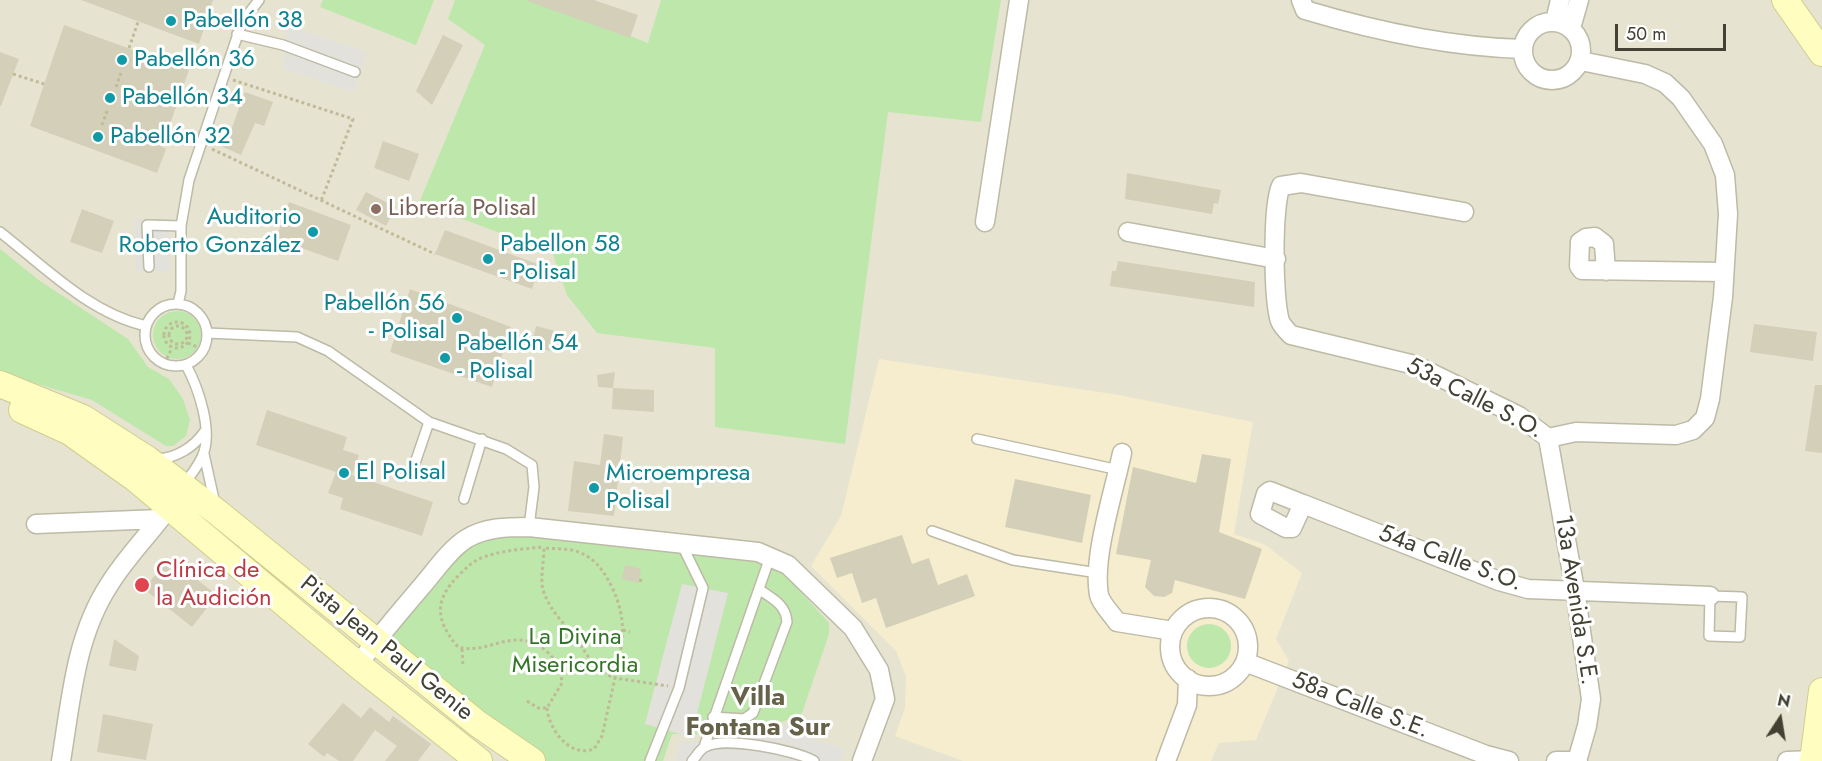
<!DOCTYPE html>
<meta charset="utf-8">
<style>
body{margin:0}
#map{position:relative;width:1822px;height:761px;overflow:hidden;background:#f2f1e3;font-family:Jost,sans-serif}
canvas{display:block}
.north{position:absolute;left:1750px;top:689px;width:60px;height:60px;-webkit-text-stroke:4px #fff;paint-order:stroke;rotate:12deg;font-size:16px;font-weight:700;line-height:24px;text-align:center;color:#434133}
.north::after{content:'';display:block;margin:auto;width:21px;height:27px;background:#434133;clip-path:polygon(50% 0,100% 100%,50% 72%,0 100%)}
.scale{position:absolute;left:1615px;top:24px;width:111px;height:27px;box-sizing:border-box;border:3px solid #434133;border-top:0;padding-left:8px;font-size:18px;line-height:21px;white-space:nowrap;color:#434133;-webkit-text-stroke:4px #fff;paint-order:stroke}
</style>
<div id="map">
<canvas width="1822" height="761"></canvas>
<div class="north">N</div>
<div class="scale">50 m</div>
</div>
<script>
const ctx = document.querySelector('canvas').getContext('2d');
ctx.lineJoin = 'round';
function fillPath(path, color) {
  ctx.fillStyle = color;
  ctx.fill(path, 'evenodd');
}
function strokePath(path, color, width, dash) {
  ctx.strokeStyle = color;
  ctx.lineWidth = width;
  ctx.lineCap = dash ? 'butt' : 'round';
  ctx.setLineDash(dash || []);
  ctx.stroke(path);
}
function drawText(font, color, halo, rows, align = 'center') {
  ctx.font = font + ' Jost,sans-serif';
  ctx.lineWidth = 6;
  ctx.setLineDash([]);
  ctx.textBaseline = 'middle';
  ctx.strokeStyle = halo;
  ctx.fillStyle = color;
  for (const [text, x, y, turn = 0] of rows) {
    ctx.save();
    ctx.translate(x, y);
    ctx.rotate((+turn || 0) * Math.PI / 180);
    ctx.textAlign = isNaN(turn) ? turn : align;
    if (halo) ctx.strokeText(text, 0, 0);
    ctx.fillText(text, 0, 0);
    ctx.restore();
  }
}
const residential = new Path2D(`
 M 0,0 L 1822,0 L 1822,761 L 0,761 Z`);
const commercial = new Path2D(`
 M 879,359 L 1119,395 L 1253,422 L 1234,534 L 1264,544 L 1302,573 L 1276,639 L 1289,661 L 1256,740 L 1219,743 L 1211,761 L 963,761 L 895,736 L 905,708 L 906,677 L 896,651 L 811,566 L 841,516 Z`);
const green = new Path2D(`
 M 323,0 L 434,0 L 416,45 L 320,7 Z
 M 455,0 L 537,0 L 648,43 L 661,0 L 1001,0 L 981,122 L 888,112 L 845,444 L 715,427 L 715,348 L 597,333 L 567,295 L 552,252 L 419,203 L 485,45 L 448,19 Z
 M 0,249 L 40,281 L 128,339 L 148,367 L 169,379 L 183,399 L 190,420 L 186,436 L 173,446 L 166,446 L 92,400 L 0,373 Z
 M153 335a24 24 0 1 1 48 0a24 24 0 1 1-48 0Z
 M 506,537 L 531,537 L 757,562 L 779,568 L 829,623 L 829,634 L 801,716 L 737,735 L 672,734 L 663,761 L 540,761 L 384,642 L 467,546 L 483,539 Z
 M1187 646a22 22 0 1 1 44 0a22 22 0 1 1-44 0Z`);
const parking = new Path2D(`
 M 286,25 L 367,52 L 354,92 L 282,68 L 286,54 Z
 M 135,219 L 169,219 L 170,271 L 136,271 Z
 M 682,584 L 728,593 L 691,737 L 645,724 Z
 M 815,718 L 808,737 L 846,750 L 840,761 L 675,761 L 681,741 L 733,742 Z`);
const building = new Path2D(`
 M 81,0 L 213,0 L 199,44 Z
 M 525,0 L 594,0 L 638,15 L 630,38 Z
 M 64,25 L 189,70 L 162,147 L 166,149 L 157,173 L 30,126 Z
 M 443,35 L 463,45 L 432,105 L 416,91 Z
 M 0,52 L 19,59 L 1,106 L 0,106 Z
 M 245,92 L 273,102 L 264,126 L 255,123 L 241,155 L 221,146 L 227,132 L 230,133 Z
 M 383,141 L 419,154 L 409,181 L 374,168 Z
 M 1127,173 L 1221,190 L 1218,204 L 1214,203 L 1212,214 L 1125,199 Z
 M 366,192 L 396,207 L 386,226 L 356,210 Z
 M 289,202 L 351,225 L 338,261 L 276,239 Z
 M 82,209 L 114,221 L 102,253 L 70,242 Z
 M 445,230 L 540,265 L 532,289 L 435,254 Z
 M 1118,261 L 1255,282 L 1254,307 L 1110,286 L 1112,271 L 1116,271 Z
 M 410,289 L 511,327 L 492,387 L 390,352 Z
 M 1754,324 L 1817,332 L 1813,361 L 1750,352 Z
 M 536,326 L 559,332 L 554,352 L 531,346 Z
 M 615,372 L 613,388 L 598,387 L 597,375 Z
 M 1815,385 L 1822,385 L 1822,453 L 1805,451 Z
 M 613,388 L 654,390 L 654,412 L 612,409 Z
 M 267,410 L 347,437 L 343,450 L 359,455 L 352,475 L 433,502 L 422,536 L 340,509 L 343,498 L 328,493 L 336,472 L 256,445 Z
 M 604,434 L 623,437 L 614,516 L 568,511 L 574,461 L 600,465 Z
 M 1202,454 L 1231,459 L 1219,532 L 1262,549 L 1245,599 L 1175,580 L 1172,593 L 1164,597 L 1154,596 L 1145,587 L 1151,560 L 1116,554 L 1133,467 L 1196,483 Z
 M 1015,479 L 1091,495 L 1082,543 L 1005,527 Z
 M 902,535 L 912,564 L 929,558 L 938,585 L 967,574 L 975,596 L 886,628 L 876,598 L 862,603 L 852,573 L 837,578 L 830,558 Z
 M 169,558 L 217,595 L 192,627 L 144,589 Z
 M 625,565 L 641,569 L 638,583 L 622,579 Z
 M 114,639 L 139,656 L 136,671 L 109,666 Z
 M 343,703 L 361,718 L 370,707 L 389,722 L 393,716 L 431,744 L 418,761 L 385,761 L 397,746 L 375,730 L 353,761 L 339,761 L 327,753 L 324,757 L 308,744 Z
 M 103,714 L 153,724 L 146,760 L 97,752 Z`);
const path = new Path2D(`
 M 129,48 L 138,22
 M 13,74 L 44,84
 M 233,80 L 353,119 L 321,201
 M 116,87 L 121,73
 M 102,125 L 107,111
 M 169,129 L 192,140
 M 212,149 L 435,254
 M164 335a13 13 0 1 1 26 0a13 13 0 1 1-26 0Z
 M169 335a9 9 0 1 1 18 0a9 9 0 1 1-18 0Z
 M 188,343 L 204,350
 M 164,364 L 172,348
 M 639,580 L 643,581
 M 623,630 L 630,632
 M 462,649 L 463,667
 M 527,701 L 538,708 L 547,708 L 562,683 C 561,670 555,658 545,650 C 512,625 488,656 458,647 C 435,620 434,600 459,575 C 466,568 472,562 481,558 C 502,550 524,549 544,547
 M 547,708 C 549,730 570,758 594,749 L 602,736 L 615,678 C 593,671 589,656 577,640 C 564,623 550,611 543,590 C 540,578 544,561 544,548 C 555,549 571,548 581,553 C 597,560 604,572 612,587 C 628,622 623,641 615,678 L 668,686`);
const lane = new Path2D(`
 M 237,34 L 283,45 L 355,72
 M 0,232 C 45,267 89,313 146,326
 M 149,267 L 147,225 L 181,226
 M 178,304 L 181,291 L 181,226 L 189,180 L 242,22 L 259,0
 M145 335a31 31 0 1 1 62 0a31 31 0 1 1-62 0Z
 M 207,333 L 297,337 L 328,351 L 429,422 L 506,449 L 532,465 L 534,487 L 529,527
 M 977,439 L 1119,470
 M 204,454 L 215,504
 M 157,459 C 177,458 194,447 205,431
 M 414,466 L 429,422
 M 184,485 C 190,476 198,466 202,457 C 214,432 198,387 186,365
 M 464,499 L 482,439
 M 932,531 L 1013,560 L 1098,573
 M 1710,596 L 1742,597 L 1740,637 L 1709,636 Z
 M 713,717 L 744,719 L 753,713 L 787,622 C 786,605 773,599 760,590
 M 704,747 L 770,557
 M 650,761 L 679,688 L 703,588 L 681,543
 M 692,761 C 696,757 700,749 705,747 C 724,736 795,750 814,761`);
const street = new Path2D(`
 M 1301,0 L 1305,10 C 1375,31 1450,47 1523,49
 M 1555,21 L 1560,0
 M1523 51a29 29 0 1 1 58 0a29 29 0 1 1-58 0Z
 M 1571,28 L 1579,0
 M 1464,212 L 1301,183 L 1281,186 C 1272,205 1273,300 1280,321 C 1282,326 1287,331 1291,335 L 1415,365 L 1519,416 L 1548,438 L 1576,432 L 1676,435 L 1693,430 L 1705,418 L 1710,399 L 1723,297 L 1728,214 L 1725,175 L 1713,144 L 1681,98 L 1665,83 L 1645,74 L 1581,61
 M 985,222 L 1019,0
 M 1128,232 L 1276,259
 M 1606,271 L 1604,244 L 1595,237 L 1586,238 L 1580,242 L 1579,266 L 1582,270 L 1724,272
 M 1548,438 L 1575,590 L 1591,699 L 1587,726 L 1577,761
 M 1122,453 C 1114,492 1092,558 1099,595 C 1101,604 1112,614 1117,622 L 1173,631
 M 1270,491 L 1303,504 L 1292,528 L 1286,528 L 1260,514 L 1266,494 Z
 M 1303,504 L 1499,581 L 1528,589 L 1710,596
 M 36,524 L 160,519
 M1170 647a39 39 0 1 1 78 0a39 39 0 1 1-78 0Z
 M 1245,662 L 1486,755 L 1509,761
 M 358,665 C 378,637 400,612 422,586 C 435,571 449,550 466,539 C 485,527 508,527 529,527 L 758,552 L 788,565 L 853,628 L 879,670 L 885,699 L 862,761
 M 61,761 C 71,701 75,637 109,585 C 128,554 156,528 176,497
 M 1166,761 L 1187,705 L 1188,679
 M 1556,761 L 1578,761
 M 1787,761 L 1814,760`);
const secondary = new Path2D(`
 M 1785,0 L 1822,53
 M 0,384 L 83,418 L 147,459 L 217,512 L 478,724 L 532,761
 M 22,410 L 70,432 L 136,479 L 358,665 L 479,761
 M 1813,761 L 1822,691`);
const markers = [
 [171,21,6,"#0f9aa8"],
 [122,60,6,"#0f9aa8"],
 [110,98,6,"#0f9aa8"],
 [98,137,6,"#0f9aa8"],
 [376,209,6,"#8d6e63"],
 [313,232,6,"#0f9aa8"],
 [488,259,6,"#0f9aa8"],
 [457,318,6,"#0f9aa8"],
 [445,358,6,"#0f9aa8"],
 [344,473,6,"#0f9aa8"],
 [594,488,6,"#0f9aa8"],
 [142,585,8,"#e0444e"]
];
const cultureNames = [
 ["Pabellón 38",183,21],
 ["Pabellón 36",134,60],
 ["Pabellón 34",122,98],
 ["Pabellón 32",110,137],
 ["Auditorio",301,218,"right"],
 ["Roberto González",301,246,"right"],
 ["Pabellon 58",500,245],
 ["- Polisal",500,273],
 ["Pabellón 56",445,304,"right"],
 ["- Polisal",445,332,"right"],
 ["Pabellón 54",457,344],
 ["- Polisal",457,372],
 ["El Polisal",356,473],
 ["Microempresa",606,474],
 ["Polisal",606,502]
];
const educationNames = [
 ["Librería Polisal",388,209]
];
const streetNames = [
 ["53a Calle S.O.",1474,399,27],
 ["54a Calle S.O.",1450,559,20],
 ["13a Avenida S.E.",1575,600,81],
 ["Pista Jean Paul Genie",386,649,39],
 ["58a Calle S.E.",1360,706,21]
];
const healthNames = [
 ["Clínica de",156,571],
 ["la Audición",156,599]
];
const parkNames = [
 ["La Divina",575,638],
 ["Misericordia",575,666]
];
const neighbourhoodNames = [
 ["Villa",758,699],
 ["Fontana Sur",758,729]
];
fillPath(residential, '#e6e4d1');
fillPath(commercial, '#f5edcd');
fillPath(green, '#bee7ab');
fillPath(parking, '#e2e1dc');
fillPath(building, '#d3cfb8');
strokePath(lane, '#bdbaa6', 12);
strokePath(street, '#bdbaa6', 21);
strokePath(secondary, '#cfcd90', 28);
strokePath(path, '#bfba97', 3, [3, 3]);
strokePath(lane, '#fff', 9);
strokePath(street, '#fff', 18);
strokePath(secondary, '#fffec0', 26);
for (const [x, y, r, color] of markers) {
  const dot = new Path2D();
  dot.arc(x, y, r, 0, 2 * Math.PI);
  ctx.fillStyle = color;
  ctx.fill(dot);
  strokePath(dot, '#fff', 2);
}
drawText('24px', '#0d838f', '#fff', cultureNames, 'left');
drawText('24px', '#785e54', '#fff', educationNames, 'left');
drawText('24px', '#434133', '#fff', streetNames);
drawText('24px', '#be3a42', '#fff', healthNames, 'left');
drawText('24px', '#327527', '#fff', parkNames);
drawText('bold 26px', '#66624a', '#fff', neighbourhoodNames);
</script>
